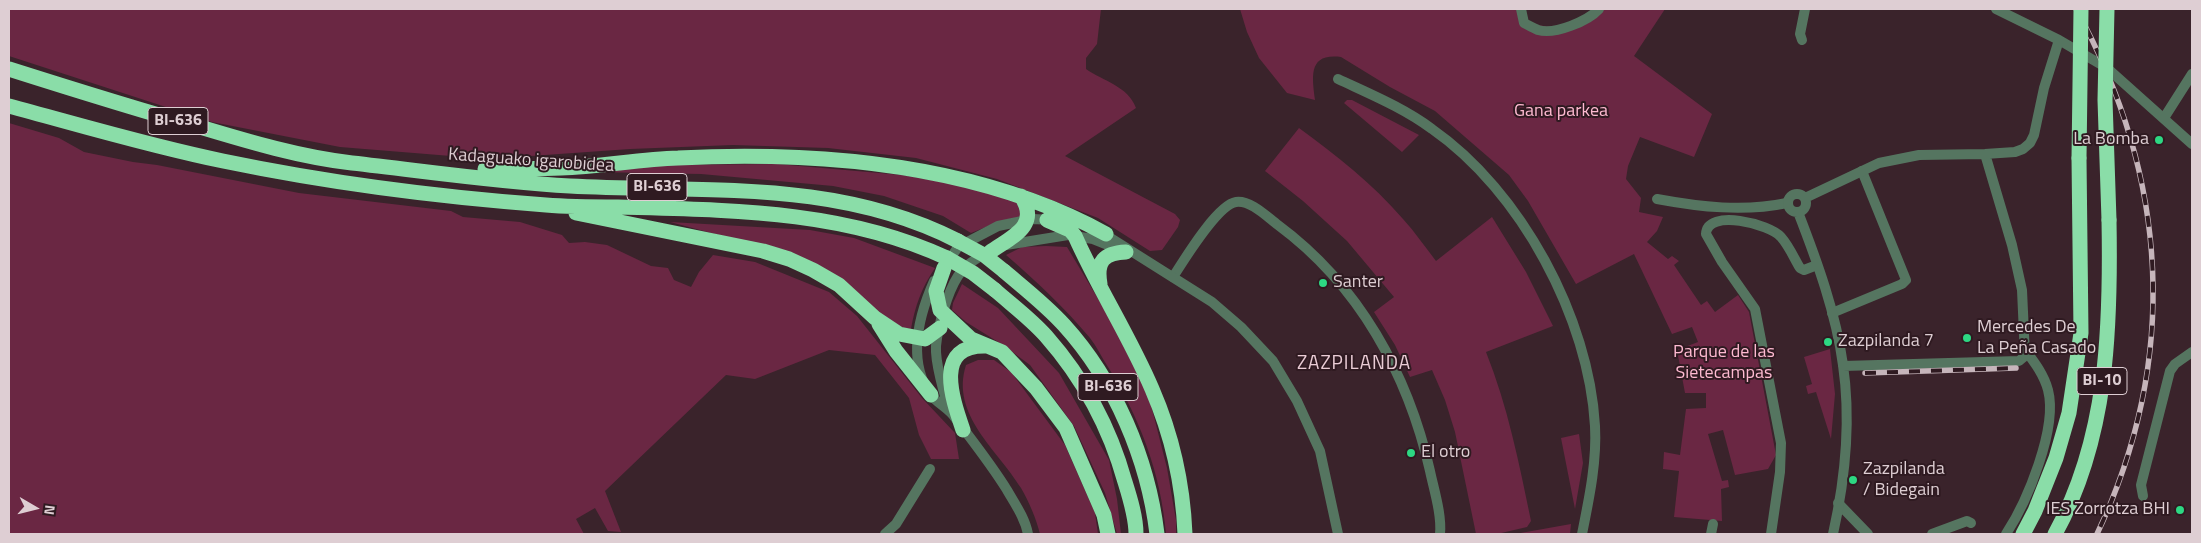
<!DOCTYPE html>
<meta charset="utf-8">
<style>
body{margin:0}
#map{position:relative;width:2201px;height:543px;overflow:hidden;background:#3a232b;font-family:"Titillium Web",sans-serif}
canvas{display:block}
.frame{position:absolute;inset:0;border:10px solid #deced3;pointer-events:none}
.north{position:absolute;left:10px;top:483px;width:50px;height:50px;-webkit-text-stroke:4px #2f1a21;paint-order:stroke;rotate:98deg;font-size:14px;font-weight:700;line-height:20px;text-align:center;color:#deced3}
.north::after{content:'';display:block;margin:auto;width:18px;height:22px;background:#deced3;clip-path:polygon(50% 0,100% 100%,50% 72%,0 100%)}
</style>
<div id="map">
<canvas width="2201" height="543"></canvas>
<div class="frame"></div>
<div class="north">N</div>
</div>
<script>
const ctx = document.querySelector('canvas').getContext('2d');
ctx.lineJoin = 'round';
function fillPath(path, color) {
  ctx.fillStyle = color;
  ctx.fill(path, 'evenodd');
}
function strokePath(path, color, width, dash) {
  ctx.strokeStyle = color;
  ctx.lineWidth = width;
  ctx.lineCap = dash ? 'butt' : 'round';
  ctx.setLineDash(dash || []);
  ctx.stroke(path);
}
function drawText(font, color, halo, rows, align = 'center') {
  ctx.font = font + ' "Titillium Web",sans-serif';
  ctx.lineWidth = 4;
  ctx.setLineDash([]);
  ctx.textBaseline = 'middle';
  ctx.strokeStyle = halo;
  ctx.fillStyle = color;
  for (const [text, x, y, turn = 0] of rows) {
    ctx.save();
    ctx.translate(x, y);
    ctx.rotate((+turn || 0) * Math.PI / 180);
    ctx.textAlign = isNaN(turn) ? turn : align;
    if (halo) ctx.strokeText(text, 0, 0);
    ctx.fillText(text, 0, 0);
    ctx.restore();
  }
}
const green = new Path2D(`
 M 9,9 L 1101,9 L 1097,44 L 1086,58 L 1086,69 C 1103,81 1128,86 1136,108 L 1065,156 L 1175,214 L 1180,220 L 1178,227 L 1162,250 L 1150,251 L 1098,218 L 997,179 L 916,158 L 828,148 L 733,145 L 630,149 L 488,159 L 340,147 L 212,122 L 9,56 Z
 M 1240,9 L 1521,9 L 1524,23 L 1564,29 L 1599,9 L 1665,9 L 1634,56 L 1712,114 L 1694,157 L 1640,137 L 1628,166 L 1626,179 L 1641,198 L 1639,212 L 1663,217 L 1657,231 L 1647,242 L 1668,259 L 1672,256 L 1679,261 L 1674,265 L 1701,305 L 1707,301 L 1715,312 L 1738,295 L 1749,312 L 1776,455 L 1768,469 L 1735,475 L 1723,430 L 1708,434 L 1722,481 L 1728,480 L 1729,487 L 1721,489 L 1722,521 L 1674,517 L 1679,471 L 1663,469 L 1664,452 L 1680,455 L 1686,409 L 1706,408 L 1706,393 L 1685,393 L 1677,350 L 1698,342 L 1692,327 L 1672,334 L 1634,254 L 1576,284 L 1528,201 L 1509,175 L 1435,111 L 1390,87 L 1341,57 C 1308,53 1312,76 1315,100 L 1287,93 L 1259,58 L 1247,32 Z
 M 1347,100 L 1352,100 L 1419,135 L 1402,152 L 1344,103 Z
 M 9,123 L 59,138 L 84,152 L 133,162 L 157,165 L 299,193 L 451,211 L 463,217 L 520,222 L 562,235 L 569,243 L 585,242 L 607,245 L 651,266 L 668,268 L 674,280 L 691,287 L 699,272 L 713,255 L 755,262 L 829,292 L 857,316 L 922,398 L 955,433 L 959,459 L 931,459 L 919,435 L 909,398 L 875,355 L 829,350 L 755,379 L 726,375 L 605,491 L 621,532 L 608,531 L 595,508 L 576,519 L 584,534 L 9,534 Z
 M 1299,128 C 1336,155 1373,184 1403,219 C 1415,232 1425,247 1436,261 L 1492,217 L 1526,272 L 1553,326 L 1486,352 C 1508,407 1519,463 1531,521 L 1527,527 L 1497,534 L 1476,534 L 1455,432 L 1445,400 L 1432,370 L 1410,377 L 1395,345 L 1374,312 L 1394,297 L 1347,241 L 1303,201 L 1265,171 Z
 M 777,164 L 902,175 L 972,187 L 1018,203 L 1023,216 L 1001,221 L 971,233 L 943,216 L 884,196 L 833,186 L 701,174 L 595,172 L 667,165 Z
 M 670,222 L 810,230 L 854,238 L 935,268 C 922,287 915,306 911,329 L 899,327 L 779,251 Z
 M 1046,246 L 1067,247 L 1115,327 L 1148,393 L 1167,468 L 1176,520 L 1176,534 L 1166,534 C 1161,474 1140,418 1108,367 C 1102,358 1097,347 1090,338 C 1065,308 1036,281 1006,255 L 1022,247 Z
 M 962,284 L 998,308 L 1059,373 L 1109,460 L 1117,499 L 1121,534 L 1117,534 L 1105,493 L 1074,426 L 1030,365 L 1003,345 L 966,322 L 952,310 L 953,303 Z
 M 1830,349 L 1835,394 L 1831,439 L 1816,392 L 1808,394 L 1806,386 L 1812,384 L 1804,357 Z
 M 978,360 L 994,360 L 1011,372 L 1065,445 L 1095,513 L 1098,534 L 1040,534 C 1036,518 1029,502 1021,488 C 998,450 950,415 966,365 Z
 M 1579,434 L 1583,463 L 1575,509 L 1561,438 Z
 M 1571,524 L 1570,534 L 1515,534 Z`);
const minor = new Path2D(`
 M 1521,9 L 1524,23 C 1528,25 1533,28 1538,30 C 1555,35 1588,21 1599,9
 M 1802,40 L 1800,34 L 1805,9
 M 1338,79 C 1370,94 1404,108 1432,129 C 1521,191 1589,318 1595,426 C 1597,462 1589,499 1582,534
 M 2164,118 L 2192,74
 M 1657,199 C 1700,207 1744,212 1787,203
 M 1173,277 C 1184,260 1217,205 1236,202 C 1251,200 1267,217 1278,225 C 1359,285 1408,374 1430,471 C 1434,490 1442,515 1440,534
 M 1832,313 L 1902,284 L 1906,280 L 1862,171
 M 2143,496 L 2141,485 L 2170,371 L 2175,364 L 2192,352
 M 1838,503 L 1868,534
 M 885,534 L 896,524 L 930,469
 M 1711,534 L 1713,524
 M 1771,534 L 1780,472 L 1781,443 L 1755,309 L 1722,262 L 1706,234 C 1707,208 1770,224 1781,237 C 1789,246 1794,258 1800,268 L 1804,270 L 1817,265
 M 1932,534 L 1967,521 L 1971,523
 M 2006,534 C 2027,502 2058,428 2048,390 C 2044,375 2035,363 2026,351`);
const tertiary = new Path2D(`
 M 1996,9 L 2059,40 L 2107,68 L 2192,144
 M1788 203a9 9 0 1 1 18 0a9 9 0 1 1-18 0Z
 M 1805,198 L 1879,163 L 1919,155 L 1985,154 L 2015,152 L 2023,149 L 2030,143 L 2034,135 L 2044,88 L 2059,40
 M 1798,212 C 1817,261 1836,313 1843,365 C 1851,420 1845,480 1833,534
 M 1101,232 L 1212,302 L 1241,327 L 1273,361 L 1297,401 L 1320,451 L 1338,534
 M 1006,245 L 1068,235 L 1093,239 L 1123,251
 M 947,263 L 958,247 L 998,226 L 1032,219 L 1054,220
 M 934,281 C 919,315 907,360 930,394 C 936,402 946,407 953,415 C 971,439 991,464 1007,490 C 1015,504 1025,518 1028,534
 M 1843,366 L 2019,361 L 2025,356 L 2022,290 L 2012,245 L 1985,154
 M 950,410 C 944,396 935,361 936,346 C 938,326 947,293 958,276 C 965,265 976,258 988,253`);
const motorway = new Path2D(`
 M 9,69 C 72,89 136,109 200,127 C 250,142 300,157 352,163 C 424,171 498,182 570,186 C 703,193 835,178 958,241
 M 9,106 C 80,125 150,146 223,161 C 329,183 438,197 546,205 C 570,207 594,207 618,207 C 730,210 844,210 947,258
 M 485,169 C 510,168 535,169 561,168 C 600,167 639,159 678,158 C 820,151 979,164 1106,234
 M 576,213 L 763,251 L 789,259 L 813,270 L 839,285 L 875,318 L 899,334 L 925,339 L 940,328
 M 1047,220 L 1070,230 L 1075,236 C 1098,288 1130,337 1152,389 C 1172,435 1183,485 1185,534
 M 990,252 C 1011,237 1041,226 1021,196
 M 944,268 L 936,291 L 940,310 L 971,339 L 1002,352 L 1036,388 L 1066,428 L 1104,515 L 1108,534
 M 1004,271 C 1024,288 1046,305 1064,325 C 1115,381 1148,459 1157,534
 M 1100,284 C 1096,261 1104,253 1126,252
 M 995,290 C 1012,305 1031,319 1046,336 C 1083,378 1110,428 1125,482 C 1130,498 1136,517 1136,534
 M 879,324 L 896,351 L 931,395
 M 963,430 C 952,398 933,344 987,346
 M 2023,534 L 2035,511 L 2056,458 L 2069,413 L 2081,333 L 2079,158
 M 2055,534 C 2108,438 2111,327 2109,220`);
const rail = new Path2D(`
 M 2076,9 C 2169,178 2180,358 2097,534
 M 1865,373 L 2016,368`);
const motorwayBridge = new Path2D(`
 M 2107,9 L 2105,100 L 2109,220
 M 2079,158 L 2081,9
 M 958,241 L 984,255 L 1004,271
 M 947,258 L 973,273 L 995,290`);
const markers = [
 [2159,140,5,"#2dd883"],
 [1323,283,5,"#2dd883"],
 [1967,338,5,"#2dd883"],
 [1828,342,5,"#2dd883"],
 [1411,453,5,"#2dd883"],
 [1853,480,5,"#2dd883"],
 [2180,510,5,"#2dd883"]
];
const shields = [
 [178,121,60],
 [657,187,60],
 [2102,381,50],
 [1108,387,60]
];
const shieldNames = [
 ["BI-636",178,121],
 ["BI-636",657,187],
 ["BI-10",2102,381],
 ["BI-636",1108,387]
];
const parkNames = [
 ["Gana parkea",1561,112],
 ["Parque de las",1724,353],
 ["Sietecampas",1724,374]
];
const poiNames = [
 ["La Bomba",2149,140,"right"],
 ["Santer",1333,283],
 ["Mercedes De",1977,328],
 ["La Peña Casado",1977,349],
 ["Zazpilanda 7",1838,342],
 ["El otro",1421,453],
 ["Zazpilanda",1863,470],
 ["/ Bidegain",1863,491],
 ["IES Zorrotza BHI",2170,510,"right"]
];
const streetNames = [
 ["Kadaguako igarobidea",531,161,4]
];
const neighbourhoodNames = [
 ["ZAZPILANDA",1354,364]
];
fillPath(green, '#6a2743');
strokePath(minor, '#557560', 10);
strokePath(tertiary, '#557560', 10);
strokePath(motorway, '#8adda8', 15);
strokePath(rail, '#c6b5bb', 5.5);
strokePath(rail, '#2f1a21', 4, [11]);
strokePath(motorwayBridge, '#8adda8', 15);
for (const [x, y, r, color] of markers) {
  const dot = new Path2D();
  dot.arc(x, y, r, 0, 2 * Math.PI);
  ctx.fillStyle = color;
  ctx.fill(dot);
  strokePath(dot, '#2f1a21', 2);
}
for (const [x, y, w] of shields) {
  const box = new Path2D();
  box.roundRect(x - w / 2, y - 13.5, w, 27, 4);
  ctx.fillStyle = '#2f1a21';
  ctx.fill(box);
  strokePath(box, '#deced3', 1);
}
drawText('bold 16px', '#deced3', null, shieldNames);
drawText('18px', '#febad1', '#2f1a21', parkNames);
drawText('18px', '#deced3', '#2f1a21', poiNames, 'left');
drawText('18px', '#deced3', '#2f1a21', streetNames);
ctx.letterSpacing = '1px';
drawText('19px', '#eaccd5', '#2f1a21', neighbourhoodNames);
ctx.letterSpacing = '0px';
</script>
